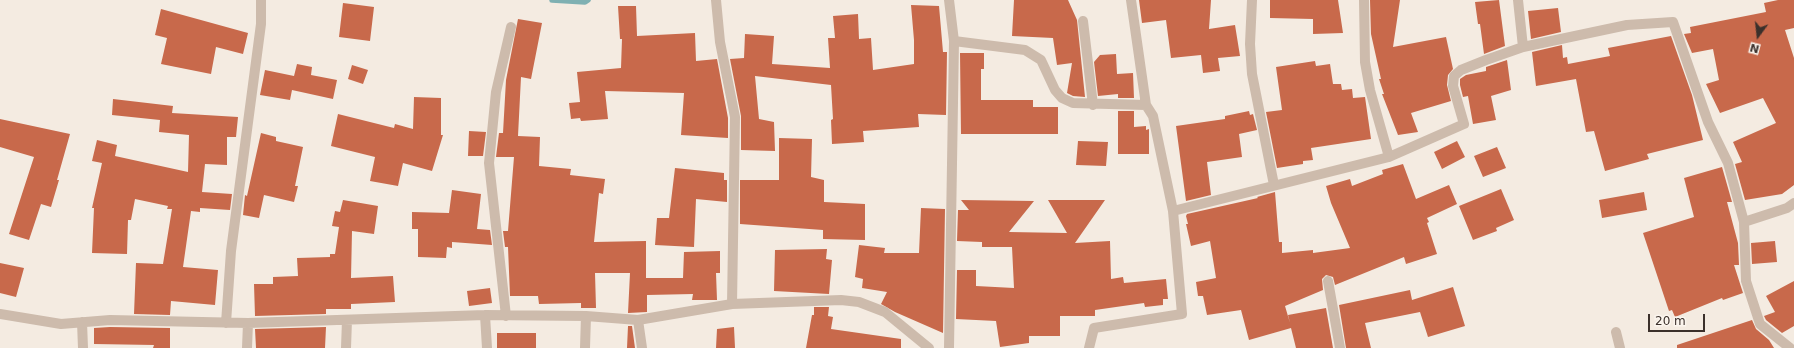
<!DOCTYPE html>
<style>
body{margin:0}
#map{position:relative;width:1794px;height:348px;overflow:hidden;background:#f4ebe1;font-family:"DejaVu Sans",sans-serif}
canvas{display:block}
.north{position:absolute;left:1738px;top:16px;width:40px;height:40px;-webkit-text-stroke:3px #fbf5ee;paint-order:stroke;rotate:195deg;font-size:11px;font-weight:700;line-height:16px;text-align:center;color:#3b302b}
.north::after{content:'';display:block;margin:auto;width:14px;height:18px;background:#3b302b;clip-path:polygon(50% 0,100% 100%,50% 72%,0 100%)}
.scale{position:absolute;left:1648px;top:314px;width:57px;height:18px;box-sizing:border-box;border:2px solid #3b302b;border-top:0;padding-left:5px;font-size:12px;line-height:14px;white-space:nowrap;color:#3b302b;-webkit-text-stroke:3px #fbf5ee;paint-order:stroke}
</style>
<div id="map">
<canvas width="1794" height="348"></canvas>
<div class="north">N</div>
<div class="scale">20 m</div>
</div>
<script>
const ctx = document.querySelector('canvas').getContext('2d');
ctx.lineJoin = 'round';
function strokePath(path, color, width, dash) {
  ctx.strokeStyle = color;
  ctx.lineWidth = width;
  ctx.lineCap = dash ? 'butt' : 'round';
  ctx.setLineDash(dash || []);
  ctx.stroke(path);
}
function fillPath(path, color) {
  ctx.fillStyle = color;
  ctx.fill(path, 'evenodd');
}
const stream = new Path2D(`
 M 552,0 L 585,2 L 588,0`);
const building = new Path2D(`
 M 1014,0 L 1068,0 L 1077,20 L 1085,97 L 1073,96 L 1067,93 L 1072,63 L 1057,65 L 1053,38 L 1012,36 Z
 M 1139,0 L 1211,0 L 1209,29 L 1235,25 L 1240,56 L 1218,58 L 1220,71 L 1203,73 L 1201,55 L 1171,58 L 1166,20 L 1142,23 Z
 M 1270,0 L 1338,0 L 1343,33 L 1313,34 L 1313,19 L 1270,18 Z
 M 1370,0 L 1400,0 L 1393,47 L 1446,37 L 1453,69 L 1448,75 L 1447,85 L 1451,101 L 1411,113 L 1418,132 L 1398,135 L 1382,94 L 1384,94 L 1379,79 L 1381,79 L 1371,34 Z
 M 1499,0 L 1505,46 L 1484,54 L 1480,24 L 1478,24 L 1475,2 Z
 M 1778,0 L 1794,0 L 1794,28 L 1785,30 L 1794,58 L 1794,185 L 1782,194 L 1745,200 L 1735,164 L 1742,162 L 1733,142 L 1776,123 L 1763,98 L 1720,113 L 1706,84 L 1719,80 L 1713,49 L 1692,53 L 1684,34 L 1691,33 L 1690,27 L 1766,12 L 1764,3 Z
 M 343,3 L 374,7 L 370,41 L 339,37 Z
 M 911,5 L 939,6 L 943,52 L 947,52 L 946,115 L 918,114 L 919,127 L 863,131 L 864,142 L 832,144 L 831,120 L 833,119 L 831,85 L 755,76 L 759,119 L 774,122 L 775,151 L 741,150 L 741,116 L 730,59 L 744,58 L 745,34 L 774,36 L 772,64 L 830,68 L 828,38 L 835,38 L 833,16 L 858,14 L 859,39 L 871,38 L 873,70 L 914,64 L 914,40 Z
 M 618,6 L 636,6 L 637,36 L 695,33 L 696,61 L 717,59 L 728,118 L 728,138 L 681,135 L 684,93 L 605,91 L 608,119 L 581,121 L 580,118 L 571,119 L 569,103 L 580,102 L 577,72 L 621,68 L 622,39 L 620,39 Z
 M 1558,8 L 1561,32 L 1531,39 L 1528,11 Z
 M 161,9 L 248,33 L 243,54 L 216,47 L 211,74 L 161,64 L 167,38 L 155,35 Z
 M 518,19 L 542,23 L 531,79 L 521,77 L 518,136 L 540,137 L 539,166 L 571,169 L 570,175 L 605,179 L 603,194 L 599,193 L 594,242 L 646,241 L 646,278 L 683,278 L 684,252 L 720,251 L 720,273 L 716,273 L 717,300 L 692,300 L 693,294 L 647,295 L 647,312 L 628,313 L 630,273 L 595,273 L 596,308 L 581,308 L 581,303 L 539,304 L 538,296 L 510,296 L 508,247 L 505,247 L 503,231 L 508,231 L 514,157 L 496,157 L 499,133 L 503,133 L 506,80 Z
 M 1671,36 L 1692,95 L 1703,140 L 1647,154 L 1649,159 L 1605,171 L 1594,131 L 1586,132 L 1576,79 L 1536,86 L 1532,52 L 1562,45 L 1563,58 L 1567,57 L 1568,64 L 1610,56 L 1608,48 Z
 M 960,53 L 984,53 L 984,69 L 981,69 L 981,100 L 1033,100 L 1033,107 L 1058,107 L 1058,134 L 961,134 Z
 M 1116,54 L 1117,74 L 1133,73 L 1134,98 L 1118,98 L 1118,94 L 1098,96 L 1094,62 L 1100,55 Z
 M 1507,60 L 1511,90 L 1491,96 L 1496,120 L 1473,124 L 1468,96 L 1463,97 L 1460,85 L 1460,79 L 1466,75 L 1486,71 L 1486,67 Z
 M 1315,61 L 1316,66 L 1330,64 L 1333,84 L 1341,84 L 1342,90 L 1352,89 L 1353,98 L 1365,97 L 1371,139 L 1311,148 L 1313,160 L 1303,161 L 1303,164 L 1277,168 L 1266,112 L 1282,110 L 1276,67 Z
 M 297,64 L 312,67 L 311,75 L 337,80 L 333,99 L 292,90 L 290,100 L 260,95 L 265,70 L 294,76 Z
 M 352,65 L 368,70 L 363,84 L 348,79 Z
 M 414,97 L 441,98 L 441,135 L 443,135 L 432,171 L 403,163 L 398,186 L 370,181 L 375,157 L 331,146 L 338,114 L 394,128 L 395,124 L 413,129 Z
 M 113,99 L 173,106 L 172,113 L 238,117 L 236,137 L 227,137 L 227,165 L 205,164 L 202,192 L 232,194 L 230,210 L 200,208 L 200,212 L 191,211 L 183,267 L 218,270 L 215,305 L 171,301 L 170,315 L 134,314 L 136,263 L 163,264 L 172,209 L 167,209 L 168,206 L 135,199 L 131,220 L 128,220 L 127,254 L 92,253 L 94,208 L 92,208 L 102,163 L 92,161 L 97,140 L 117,145 L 115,156 L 188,172 L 189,135 L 159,132 L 160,120 L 112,115 Z
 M 1118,111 L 1134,111 L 1134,127 L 1146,126 L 1146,130 L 1149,129 L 1149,154 L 1118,154 Z
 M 1249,111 L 1250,115 L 1253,114 L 1257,130 L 1239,134 L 1242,157 L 1207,162 L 1211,195 L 1186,201 L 1176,126 L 1225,119 L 1225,116 Z
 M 0,119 L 70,134 L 57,180 L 59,180 L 51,207 L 41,204 L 29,240 L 9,234 L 34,157 L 0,147 Z
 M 469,131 L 486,132 L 483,156 L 468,156 Z
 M 261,133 L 276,137 L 276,141 L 303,147 L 295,186 L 298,186 L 294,202 L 264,195 L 259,218 L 243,215 L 245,195 L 247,196 Z
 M 779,138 L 812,139 L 811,177 L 824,180 L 824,202 L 865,204 L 865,240 L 823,239 L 823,230 L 740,224 L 740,180 L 779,180 Z
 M 1078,141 L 1108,142 L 1106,166 L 1076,165 Z
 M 1457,141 L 1465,157 L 1442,169 L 1434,152 Z
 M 1497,147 L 1506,168 L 1483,177 L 1474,156 Z
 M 1403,164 L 1416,199 L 1449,185 L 1457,204 L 1427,218 L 1429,222 L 1427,223 L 1437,254 L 1406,264 L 1404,257 L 1335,285 L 1333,277 L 1326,275 L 1322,279 L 1323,290 L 1285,306 L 1290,323 L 1288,315 L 1326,308 L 1333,348 L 1296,348 L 1291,328 L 1249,340 L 1241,310 L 1207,315 L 1203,296 L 1198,296 L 1196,282 L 1216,278 L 1210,241 L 1191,246 L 1186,224 L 1188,224 L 1186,216 L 1187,214 L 1258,198 L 1257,197 L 1275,192 L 1279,242 L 1282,242 L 1282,253 L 1313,250 L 1313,253 L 1350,248 L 1331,203 L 1326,186 L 1350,179 L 1352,186 L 1383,174 L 1382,170 Z
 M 1722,167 L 1732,202 L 1727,202 L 1738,243 L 1739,265 L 1734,265 L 1743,293 L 1723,300 L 1722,298 L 1675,317 L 1672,310 L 1669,311 L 1643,233 L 1694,217 L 1684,178 Z
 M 675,168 L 724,173 L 724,180 L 727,180 L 727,202 L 696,199 L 694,247 L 655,245 L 657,218 L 669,218 Z
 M 1501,189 L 1514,220 L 1496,228 L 1497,231 L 1473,240 L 1459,206 Z
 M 452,190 L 481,194 L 477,229 L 490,230 L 492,245 L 452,242 L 452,248 L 447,247 L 446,258 L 418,257 L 418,229 L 412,229 L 412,212 L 449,213 Z
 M 1644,192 L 1647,210 L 1602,218 L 1599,200 Z
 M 343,200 L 378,206 L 374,234 L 352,231 L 351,278 L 393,276 L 395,302 L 351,304 L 351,309 L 326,309 L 326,314 L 255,316 L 254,284 L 273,284 L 273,277 L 298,276 L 297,258 L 330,257 L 330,254 L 335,254 L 339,227 L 332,226 L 335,211 L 340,212 Z
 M 961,200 L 1034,201 L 1009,232 L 1067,233 L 1048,200 L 1105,200 L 1075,243 L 1110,241 L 1111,279 L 1123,277 L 1124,283 L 1166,279 L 1168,299 L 1163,299 L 1163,305 L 1145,307 L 1144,303 L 1095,310 L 1095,316 L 1060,316 L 1060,336 L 1029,336 L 1029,343 L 1000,347 L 996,321 L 956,319 L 957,270 L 976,270 L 976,286 L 1014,288 L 1012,247 L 982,247 L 982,242 L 957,241 L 958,210 L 969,210 Z
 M 921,208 L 945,209 L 943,333 L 895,312 L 881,304 L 887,292 L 862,288 L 863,279 L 855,277 L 859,245 L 885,248 L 884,253 L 919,253 Z
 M 1775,241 L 1777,262 L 1752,264 L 1751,243 Z
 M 827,249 L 826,259 L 832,260 L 829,294 L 774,291 L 775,250 Z
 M 0,263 L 24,268 L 16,297 L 0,293 Z
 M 1794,281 L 1794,326 L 1782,333 L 1766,320 L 1764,316 L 1775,312 L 1766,296 Z
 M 1453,287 L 1465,326 L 1428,337 L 1420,312 L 1365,323 L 1371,348 L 1346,348 L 1339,305 L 1410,290 L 1412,300 Z
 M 490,288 L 492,303 L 469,306 L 467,291 Z
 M 814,307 L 829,307 L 828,316 L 833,317 L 831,329 L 901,339 L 901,348 L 806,348 L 812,315 L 814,315 Z
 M 1752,320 L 1756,329 L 1769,340 L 1774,348 L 1677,348 L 1677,345 Z
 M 628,326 L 632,326 L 635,348 L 627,348 Z
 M 110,327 L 170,328 L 170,348 L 153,348 L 154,345 L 94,344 L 94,328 Z
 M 326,327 L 325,348 L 256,348 L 255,329 Z
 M 734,327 L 735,348 L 716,348 L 717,329 Z
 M 497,333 L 536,333 L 536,348 L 497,348 Z`);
const street = new Path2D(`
 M 716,0 L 720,42 L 735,117 L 732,304
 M 1131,0 L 1146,105
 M 1252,0 L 1250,44 L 1252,74 L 1274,185
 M 1364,0 L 1365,62 L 1370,90 L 1389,157
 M 1518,0 L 1523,47
 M 1083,21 L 1093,105
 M 954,41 L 1025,50 L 1041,60 L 1055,90 L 1062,98 L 1073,103 L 1146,105 L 1153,116 L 1173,211 L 1182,314 L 1094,328 L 1089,348
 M 1173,211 L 1389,157 L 1464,124 L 1453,86 L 1454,76 L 1461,70 L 1486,60 L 1523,47 L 1627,25 L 1673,22 L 1708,122 L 1728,163 L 1744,222 L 1746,281 L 1760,324 L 1790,348
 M 1744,222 L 1787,208 L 1794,203
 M 1328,281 L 1340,348
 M 0,314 L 61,324 L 110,320 L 248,323 L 485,315 L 586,316 L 638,320 L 732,304 L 841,300 L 859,302 L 885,312 L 929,348
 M 485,315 L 487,348
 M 506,316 L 489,163 L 496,92 L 511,27
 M 638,320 L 642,348
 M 82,322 L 83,348
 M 226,323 L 231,251 L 261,24 L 261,0
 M 1616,332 L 1620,348
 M 247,348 L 248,323
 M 346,348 L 347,320
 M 585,348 L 586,316
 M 949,348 L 954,41 L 949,0`);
strokePath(stream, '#7fb0b2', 5.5);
fillPath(building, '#c8694b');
strokePath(street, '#cdbbac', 10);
</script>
